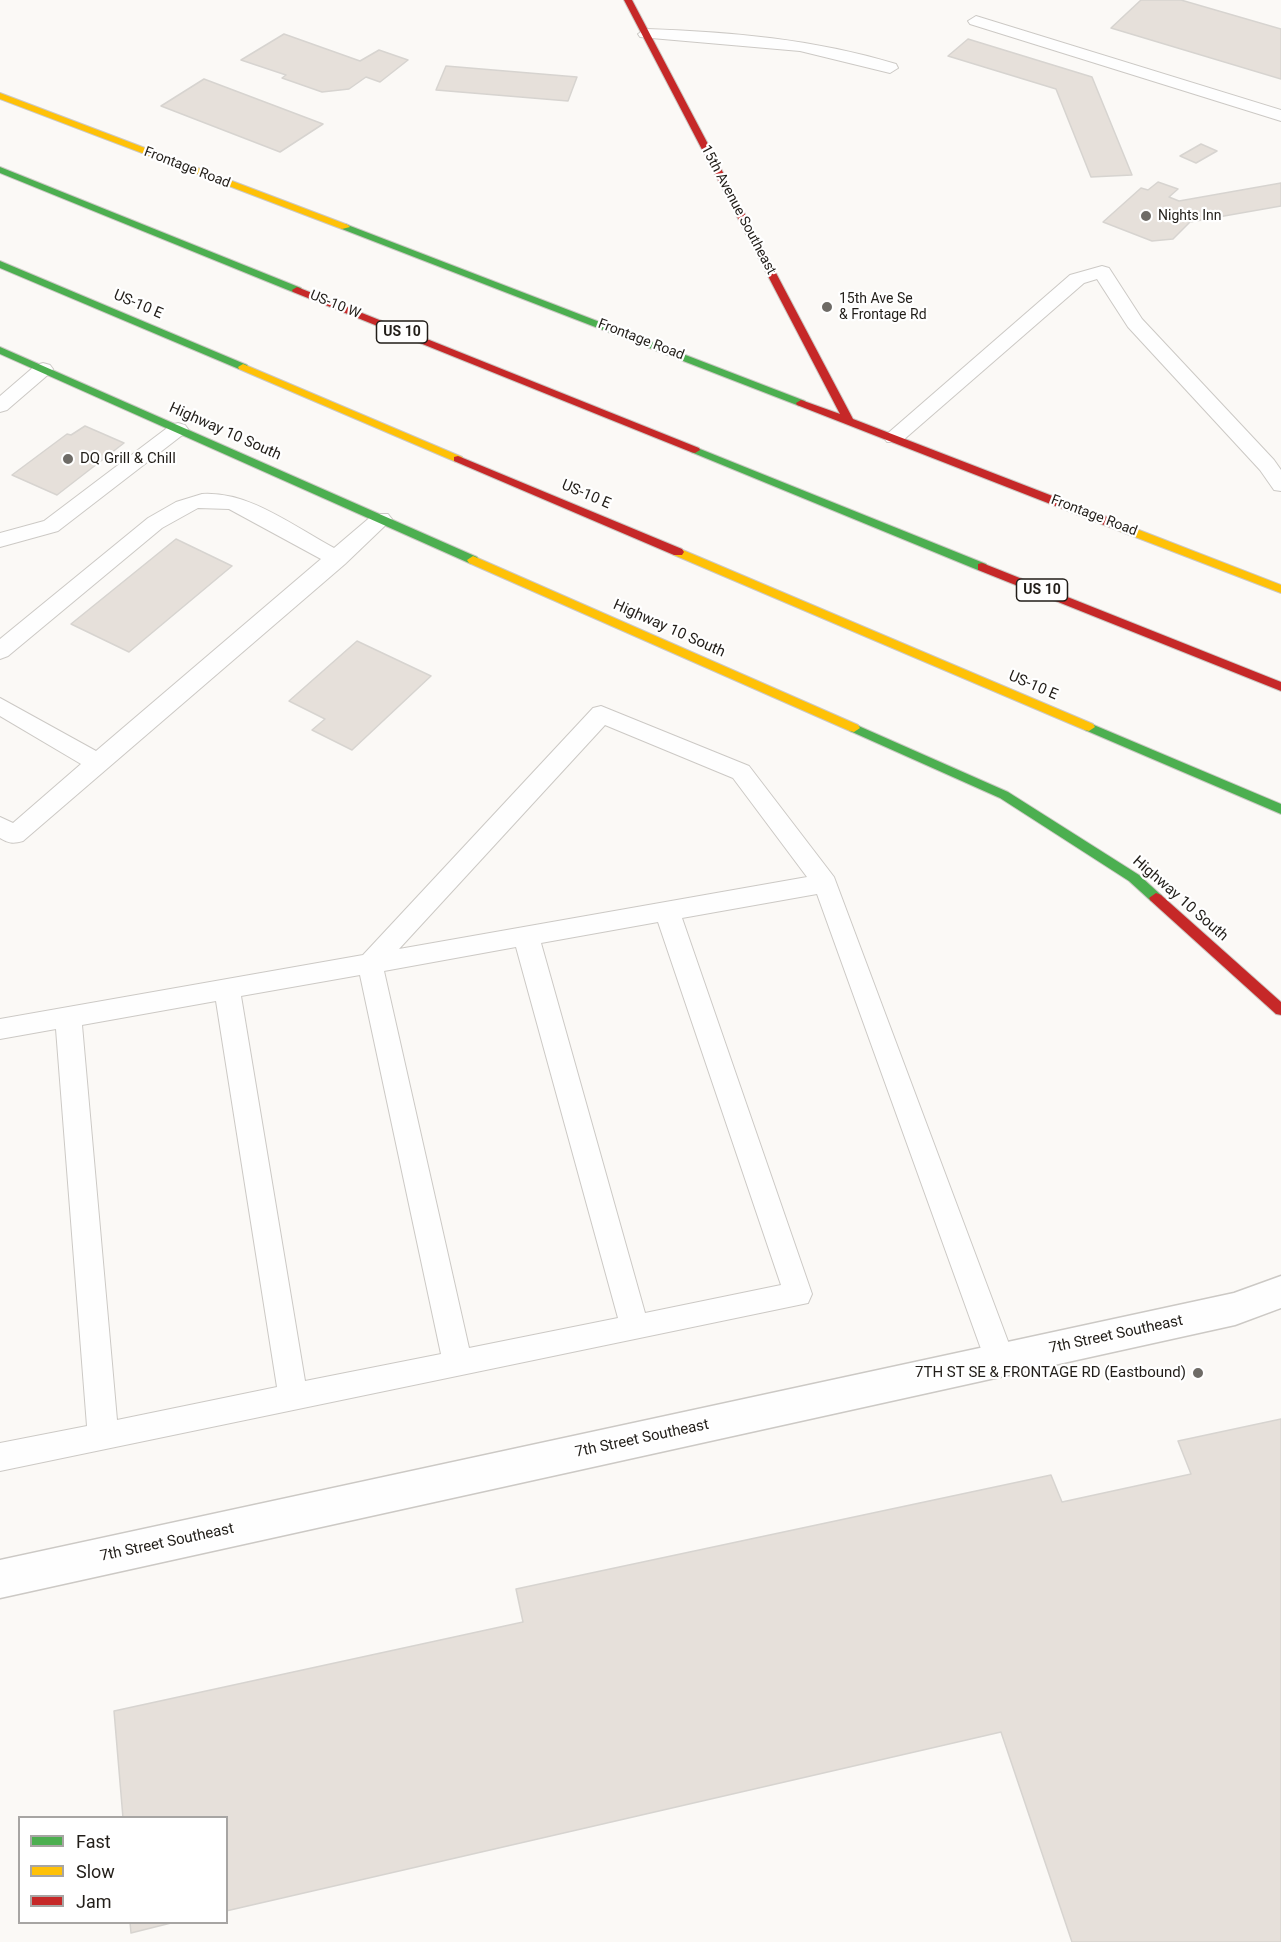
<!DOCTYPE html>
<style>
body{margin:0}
#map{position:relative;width:1281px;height:1942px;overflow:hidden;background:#fbf9f6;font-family:Roboto,sans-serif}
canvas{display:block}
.legend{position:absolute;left:18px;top:1816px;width:210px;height:108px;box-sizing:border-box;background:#fff;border:2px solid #a7a5a3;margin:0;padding:8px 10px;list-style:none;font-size:18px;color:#221e19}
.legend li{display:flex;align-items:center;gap:12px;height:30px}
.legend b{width:30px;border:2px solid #a7a5a3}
</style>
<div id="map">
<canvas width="1281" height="1942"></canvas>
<ul class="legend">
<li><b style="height:8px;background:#4caf50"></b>Fast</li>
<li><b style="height:8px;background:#ffc107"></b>Slow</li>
<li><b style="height:8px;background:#c62828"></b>Jam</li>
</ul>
</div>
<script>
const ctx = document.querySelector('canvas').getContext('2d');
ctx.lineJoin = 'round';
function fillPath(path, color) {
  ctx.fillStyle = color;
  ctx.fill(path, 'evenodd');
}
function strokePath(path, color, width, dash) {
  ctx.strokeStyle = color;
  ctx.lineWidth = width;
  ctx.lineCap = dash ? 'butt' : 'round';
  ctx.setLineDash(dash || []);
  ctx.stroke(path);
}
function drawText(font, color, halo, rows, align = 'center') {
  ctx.font = font + ' Roboto,sans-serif';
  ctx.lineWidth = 4.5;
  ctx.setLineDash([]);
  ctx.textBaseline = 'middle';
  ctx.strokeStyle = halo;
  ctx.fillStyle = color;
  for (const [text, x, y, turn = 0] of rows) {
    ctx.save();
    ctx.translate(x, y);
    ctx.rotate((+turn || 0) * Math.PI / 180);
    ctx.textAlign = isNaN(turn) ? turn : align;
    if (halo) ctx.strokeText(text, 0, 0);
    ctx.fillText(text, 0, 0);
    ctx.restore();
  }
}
const building = new Path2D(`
 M 1141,0 L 1181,0 L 1281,29 L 1281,79 L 1111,28 Z
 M 284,34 L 360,61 L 379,50 L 408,60 L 380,82 L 366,77 L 349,89 L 322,92 L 282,78 L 286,75 L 241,60 Z
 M 968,39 L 1092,77 L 1132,175 L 1091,177 L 1056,89 L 948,56 Z
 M 446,66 L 577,77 L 568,101 L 436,90 Z
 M 204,79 L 323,124 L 280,152 L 161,106 Z
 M 1201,144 L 1217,151 L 1196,163 L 1180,156 Z
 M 1158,182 L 1178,189 L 1169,197 L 1179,201 L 1281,183 L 1281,206 L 1190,222 L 1173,239 L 1152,241 L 1103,222 L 1141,188 L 1148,190 Z
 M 85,426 L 124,443 L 57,495 L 12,475 L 67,434 L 71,435 Z
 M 176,539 L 232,566 L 129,652 L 71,624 Z
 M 357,641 L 431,676 L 352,750 L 312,730 L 325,719 L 289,701 Z
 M 1281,1419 L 1281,1942 L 1072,1942 L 1001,1732 L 226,1911 L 226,1818 L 123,1818 L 114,1711 L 523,1622 L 516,1589 L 1051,1475 L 1062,1502 L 1191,1474 L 1178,1441 Z
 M 130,1922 L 175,1922 L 131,1933 Z`);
const lane = new Path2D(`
 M 976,16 L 1281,110 L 1281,121 L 970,24 L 968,21 Z
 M 646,29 C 731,32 814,39 896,64 L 898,68 L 890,73 L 800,51 L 640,37 L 638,34 Z
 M 1102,266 L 1109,268 L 1142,319 L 1274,460 L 1281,470 L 1281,491 L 1274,490 L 1260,470 L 1128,327 L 1097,279 L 1084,283 L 901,442 L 887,442 L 884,438 L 887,434 L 1070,275 Z
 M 43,363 L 50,365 L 53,369 L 50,373 L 7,410 L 0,412 L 0,396 L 36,365 Z
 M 178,423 L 185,425 L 188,429 L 185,433 L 58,531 L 0,547 L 0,533 L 44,521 L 171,425 Z
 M 202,494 C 249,491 293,526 334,548 L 374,514 L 388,514 L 392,519 L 345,564 L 23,841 C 13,844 8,843 0,838 L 0,817 L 13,823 L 81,764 L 0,716 L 0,698 L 96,751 L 321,559 L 229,509 L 198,508 L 162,528 L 8,656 L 0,659 L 0,639 L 148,518 L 176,502 Z
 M 601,706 L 749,766 L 834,877 L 1015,1360 L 1010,1369 L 1000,1373 L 990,1369 L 985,1360 L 817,894 L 682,918 L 812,1294 L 808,1303 L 0,1471 L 0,1443 L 87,1426 L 56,1029 L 0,1039 L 0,1019 L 363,955 L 593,708 ZM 605,725 L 733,778 L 807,877 L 399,949 ZM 658,922 L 781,1285 L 645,1313 L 541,943 ZM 516,947 L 618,1318 L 469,1348 L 384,971 ZM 360,975 L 441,1354 L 305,1381 L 241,996 ZM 216,1001 L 277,1387 L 117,1420 L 82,1025 Z`);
const street = new Path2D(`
 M 1281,1276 L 1281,1308 L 1235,1325 L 0,1598 L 0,1560 L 1234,1293 Z`);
const fast = new Path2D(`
 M 0,167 L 301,288 L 302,290 L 301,292 L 293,292 L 0,173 Z
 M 345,224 L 805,401 L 806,403 L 801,406 L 797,405 L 342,229 L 340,227 Z
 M 0,261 L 247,365 L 248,367 L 247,369 L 239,369 L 0,268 Z
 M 0,347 L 477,557 L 479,560 L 473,564 L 469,563 L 0,354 Z
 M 695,447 L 986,564 L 988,567 L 986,570 L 978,570 L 691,452 L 690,450 Z
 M 1089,723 L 1281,804 L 1281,814 L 1085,730 L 1083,727 L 1085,724 Z
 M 854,724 L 1008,792 L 1139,875 L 1161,895 L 1163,898 L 1161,901 L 1151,901 L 1129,881 L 1000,798 L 850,731 L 848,728 Z`);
const slow = new Path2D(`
 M 0,93 L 348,225 L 350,227 L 342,229 L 0,99 Z
 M 243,364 L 462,457 L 463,459 L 458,462 L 454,461 L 239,369 L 238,367 Z
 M 1121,523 L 1281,585 L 1281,593 L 1117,530 L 1115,527 Z
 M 678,548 L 1093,724 L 1095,727 L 1089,731 L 1085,730 L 674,555 L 672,552 Z
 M 473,556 L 858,725 L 860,728 L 854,732 L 850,731 L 469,563 L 467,560 Z`);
const jam = new Path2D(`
 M 624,0 L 632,0 L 853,419 L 1125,524 L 1125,530 L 1117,530 L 797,405 L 796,403 L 801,400 L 840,414 Z
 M 297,287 L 699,448 L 700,450 L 695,453 L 691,452 L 293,292 L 292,290 Z
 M 458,456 L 682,549 L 684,552 L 682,555 L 674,555 L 454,461 L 454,457 Z
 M 982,563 L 1281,682 L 1281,691 L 978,570 L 978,564 Z
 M 1156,893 L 1161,895 L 1281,1002 L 1281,1015 L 1276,1014 L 1151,901 L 1149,898 Z`);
const markers = [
 [1146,216,6,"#6e6b66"],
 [827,307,6,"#6e6b66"],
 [68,459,6,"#6e6b66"],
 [1198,1373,6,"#6e6b66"]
];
const farStreetnames = [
 ["Frontage Road",187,168,21],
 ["15th Avenue Southeast",738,210,62],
 ["US-10 W",335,305,22],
 ["Frontage Road",641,340,21],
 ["Frontage Road",1094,516,21]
];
const farPoinames = [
 ["Nights Inn",1158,216],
 ["15th Ave Se",839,299],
 ["& Frontage Rd",839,315]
];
const shields = [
 [402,332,51],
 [1042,590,51]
];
const shieldNames = [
 ["US 10",402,332],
 ["US 10",1042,590]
];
const streetNames = [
 ["US-10 E",138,305,23],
 ["Highway 10 South",225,432,24],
 ["US-10 E",586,495,23],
 ["Highway 10 South",669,629,24],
 ["US-10 E",1033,686,23],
 ["Highway 10 South",1180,899,41],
 ["7th Street Southeast",1116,1335,-12],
 ["7th Street Southeast",642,1439,-12],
 ["7th Street Southeast",167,1543,-12]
];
const poiNames = [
 ["DQ Grill & Chill",80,459],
 ["7TH ST SE & FRONTAGE RD (Eastbound)",1186,1373,"right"]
];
fillPath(building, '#e6e0da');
strokePath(building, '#d7d4d0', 1.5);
strokePath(lane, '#ccc9c5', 2);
strokePath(street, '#ccc9c5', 3);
strokePath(fast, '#ccc9c5', 2);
strokePath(slow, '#ccc9c5', 2);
strokePath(jam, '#ccc9c5', 2);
fillPath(lane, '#fefefe');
fillPath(street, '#fefefe');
fillPath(fast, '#4caf50');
fillPath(slow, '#ffc107');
fillPath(jam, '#c62828');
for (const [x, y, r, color] of markers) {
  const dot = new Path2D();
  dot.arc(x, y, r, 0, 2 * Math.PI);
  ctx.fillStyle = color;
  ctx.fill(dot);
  strokePath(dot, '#fff', 2);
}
drawText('14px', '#221e19', '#fff', farStreetnames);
drawText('14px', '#221e19', '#fff', farPoinames, 'left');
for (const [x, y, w] of shields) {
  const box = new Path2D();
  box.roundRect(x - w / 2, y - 11, w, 22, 4.5);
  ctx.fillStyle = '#fff';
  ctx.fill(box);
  strokePath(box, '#221e19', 1.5);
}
drawText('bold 14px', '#221e19', null, shieldNames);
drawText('15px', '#221e19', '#fff', streetNames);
drawText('15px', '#221e19', '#fff', poiNames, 'left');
</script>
